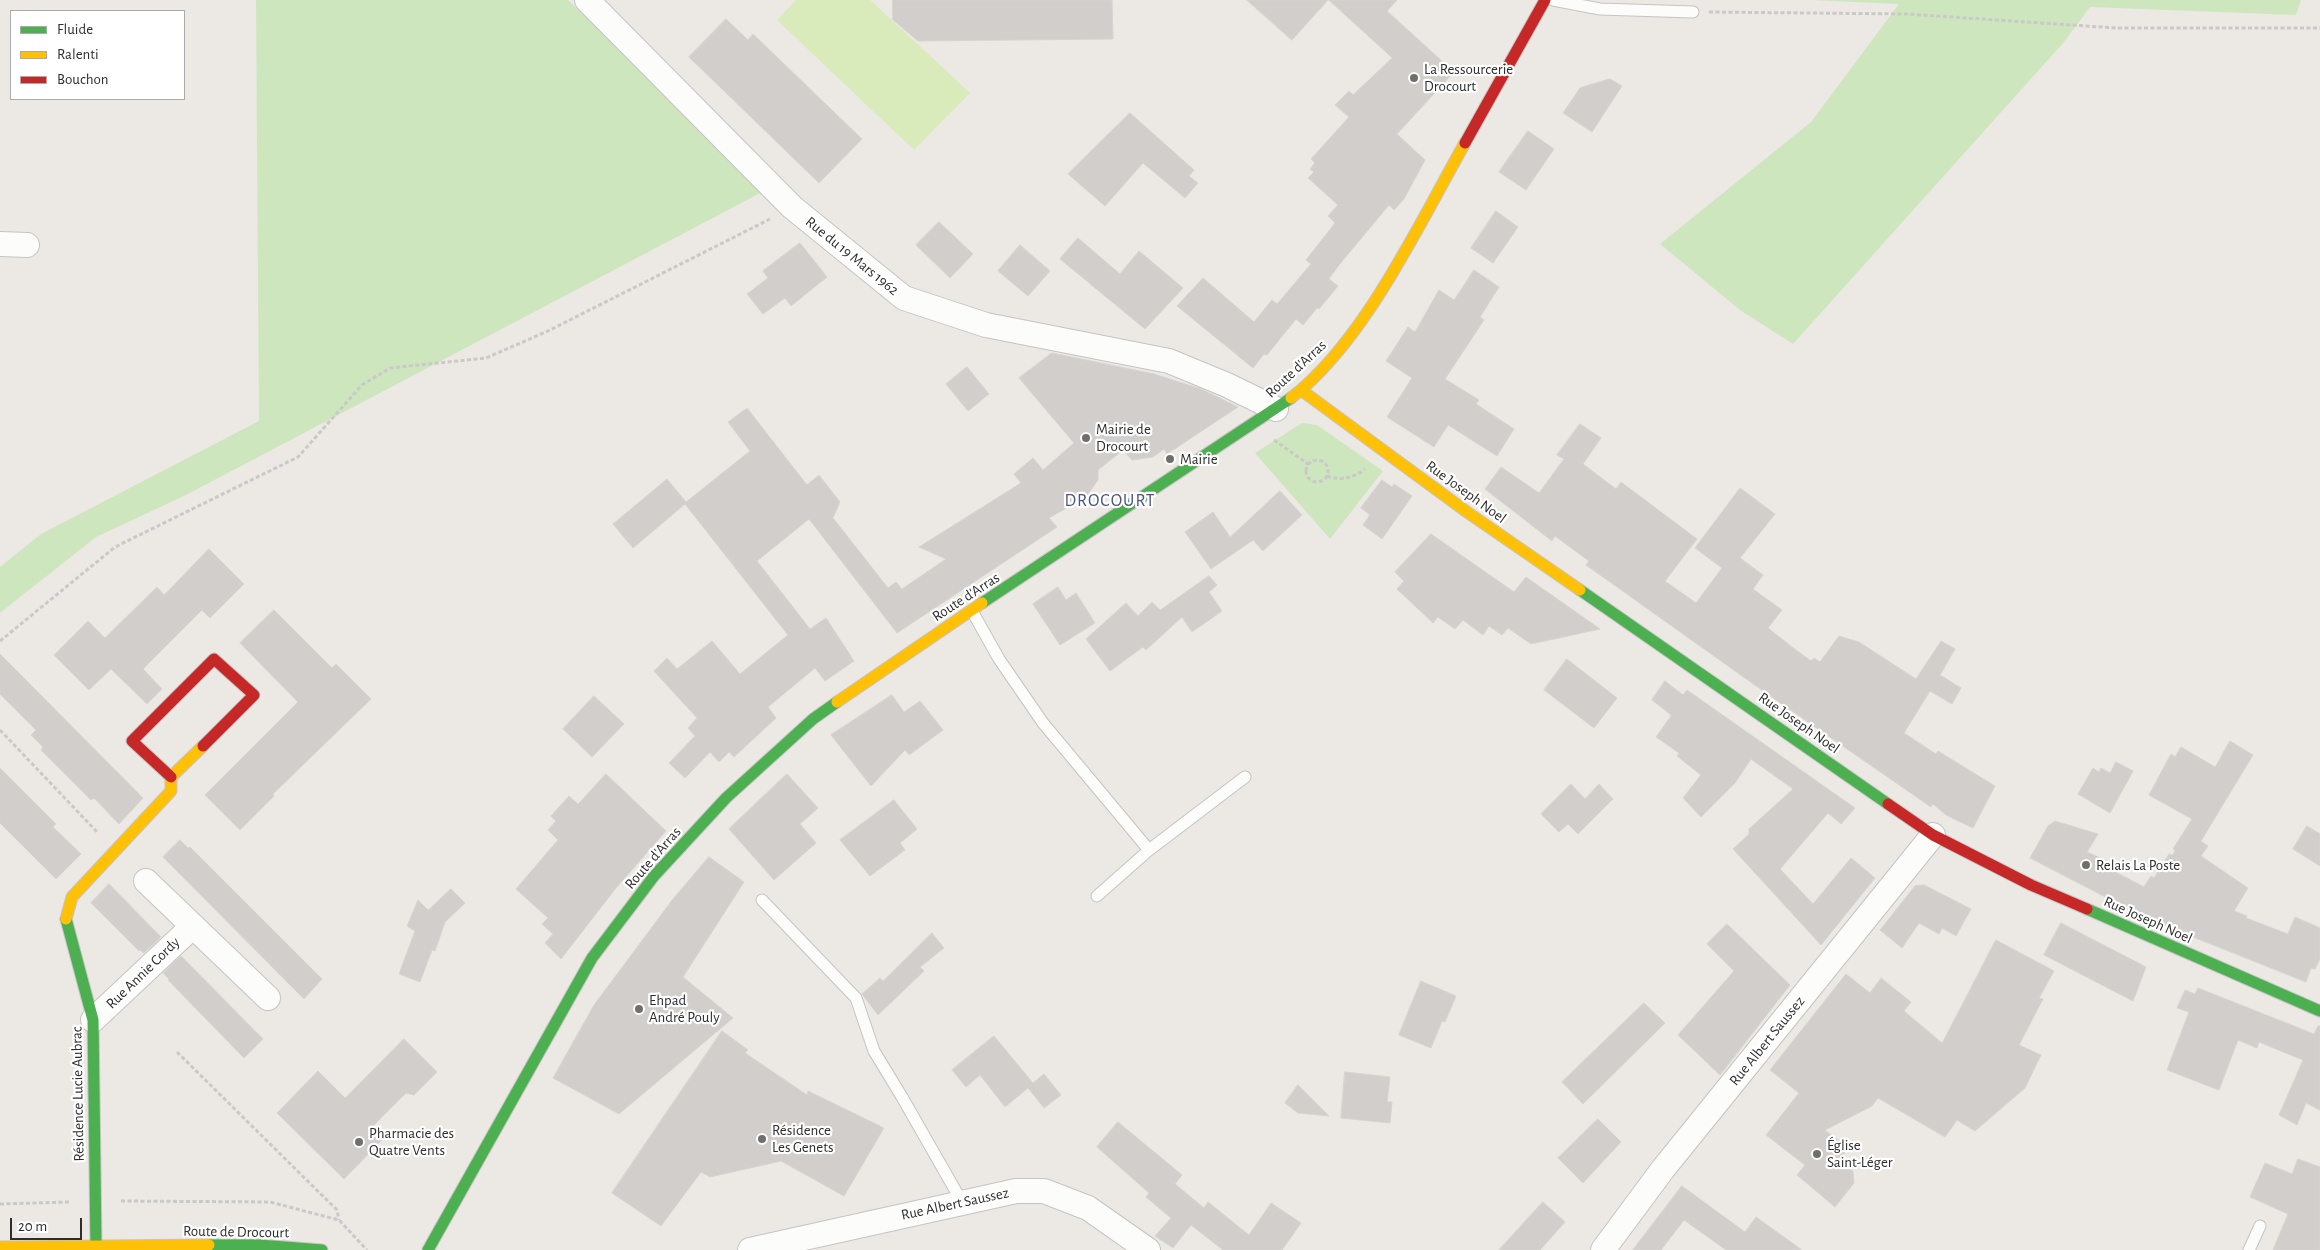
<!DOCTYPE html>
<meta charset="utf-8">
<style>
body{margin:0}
#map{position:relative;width:2320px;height:1250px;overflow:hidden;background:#ece8e4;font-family:"Alegreya Sans",sans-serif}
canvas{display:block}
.legend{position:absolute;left:10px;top:10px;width:175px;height:90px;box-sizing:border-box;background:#fff;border:1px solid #ababab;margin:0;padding:6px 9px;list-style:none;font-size:15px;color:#2e2e2e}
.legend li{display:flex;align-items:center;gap:10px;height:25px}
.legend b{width:25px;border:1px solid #ababab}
.scale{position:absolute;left:10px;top:1218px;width:72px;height:22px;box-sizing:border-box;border:2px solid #2e2e2e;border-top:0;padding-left:6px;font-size:15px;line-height:18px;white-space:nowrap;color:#2e2e2e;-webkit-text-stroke:4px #fff;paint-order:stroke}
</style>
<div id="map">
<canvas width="2320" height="1250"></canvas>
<ul class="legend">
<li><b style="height:6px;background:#4caf50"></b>Fluide</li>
<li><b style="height:6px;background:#ffc107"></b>Ralenti</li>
<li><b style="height:6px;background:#c62828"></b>Bouchon</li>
</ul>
<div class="scale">20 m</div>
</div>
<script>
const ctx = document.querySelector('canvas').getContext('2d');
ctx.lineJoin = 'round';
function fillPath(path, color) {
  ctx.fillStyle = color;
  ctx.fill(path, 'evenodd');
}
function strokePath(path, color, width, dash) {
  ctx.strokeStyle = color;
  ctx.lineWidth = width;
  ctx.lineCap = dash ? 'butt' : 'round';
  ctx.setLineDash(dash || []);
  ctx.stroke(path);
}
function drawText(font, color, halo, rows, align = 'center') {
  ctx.font = font + ' "Alegreya Sans",sans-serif';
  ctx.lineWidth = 4.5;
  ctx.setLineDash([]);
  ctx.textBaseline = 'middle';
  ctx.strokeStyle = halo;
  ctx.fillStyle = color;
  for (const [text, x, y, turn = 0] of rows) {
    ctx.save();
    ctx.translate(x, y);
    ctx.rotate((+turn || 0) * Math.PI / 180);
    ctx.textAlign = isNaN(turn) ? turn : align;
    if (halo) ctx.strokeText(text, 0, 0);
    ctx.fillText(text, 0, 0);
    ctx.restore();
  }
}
const green = new Path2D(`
 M 256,0 L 568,0 L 768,189 L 184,496 L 96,537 L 0,613 L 0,567 L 41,534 L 259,421 Z
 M 1812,0 L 2301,0 L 2296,15 L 2090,7 L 2064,42 L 1793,344 L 1740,310 L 1660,244 L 1811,122 L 1899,4 Z
 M 1302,423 L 1317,425 L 1383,471 L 1330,539 L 1255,453 Z`);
const pitch = new Path2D(`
 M 796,0 L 870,0 L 970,93 L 914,150 L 777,20 Z`);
const building = new Path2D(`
 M 893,0 L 1112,0 L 1113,39 L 918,41 L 893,20 Z
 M 1247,0 L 1328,0 L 1292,40 Z
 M 1329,0 L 1397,0 L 1387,11 L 1454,72 L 1397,134 L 1425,160 L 1404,199 L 1394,210 L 1389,205 L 1339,265 L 1329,279 L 1338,286 L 1319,309 L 1317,308 L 1303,325 L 1296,319 L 1267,355 L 1264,354 L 1253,368 L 1177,306 L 1203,278 L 1254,322 L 1272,300 L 1277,304 L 1311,264 L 1306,260 L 1335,223 L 1328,216 L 1338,205 L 1308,178 L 1314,172 L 1310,169 L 1315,163 L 1311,159 L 1349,117 L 1335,105 L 1349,91 L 1353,95 L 1392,58 Z
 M 726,19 L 748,40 L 753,34 L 862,139 L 819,183 L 689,57 Z
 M 1610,79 L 1622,86 L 1592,132 L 1563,113 L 1580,88 Z
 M 1130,113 L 1194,170 L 1189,176 L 1198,183 L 1185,198 L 1143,163 L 1105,206 L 1068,174 Z
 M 1528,131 L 1554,149 L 1526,190 L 1499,172 Z
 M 1496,211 L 1518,227 L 1493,263 L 1471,248 Z
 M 939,222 L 973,254 L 950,278 L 916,245 Z
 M 1078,238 L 1120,274 L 1139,251 L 1183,288 L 1145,329 L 1060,259 Z
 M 800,243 L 827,277 L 791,306 L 785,298 L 763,314 L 747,294 L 768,278 L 763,271 Z
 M 1020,245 L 1050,271 L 1028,296 L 998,271 Z
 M 1474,270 L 1499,287 L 1480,317 L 1484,320 L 1445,379 L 1479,400 L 1476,404 L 1514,429 L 1497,456 L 1448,425 L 1434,447 L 1387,417 L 1412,378 L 1386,361 L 1408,327 L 1415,332 L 1439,290 L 1454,300 Z
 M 1052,353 L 1154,374 L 1201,389 L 1238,407 L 1167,454 L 1164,449 L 1153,457 L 1132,460 L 1123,450 L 1098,470 L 1098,480 L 1086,497 L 1049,518 L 1057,527 L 897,633 L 809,519 L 757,561 L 810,629 L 826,618 L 854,661 L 825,681 L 815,668 L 768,707 L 776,718 L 734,757 L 729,752 L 719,762 L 710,752 L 685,778 L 669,763 L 695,736 L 688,728 L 697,718 L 654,671 L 667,658 L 677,669 L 712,641 L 740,674 L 788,635 L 685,504 L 633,548 L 613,524 L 667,479 L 686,502 L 750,451 L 728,422 L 747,408 L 807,485 L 819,475 L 840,502 L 833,518 L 888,588 L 896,582 L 902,589 L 946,559 L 919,547 L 1021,483 L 1014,474 L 1033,458 L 1043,470 L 1074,443 L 1019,378 Z
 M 967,367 L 989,394 L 968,411 L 946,384 Z
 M 1580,424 L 1601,438 L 1583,464 L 1616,489 L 1621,482 L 1697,539 L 1665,581 L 1696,603 L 1722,568 L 1695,548 L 1740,488 L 1775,514 L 1740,558 L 1763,575 L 1753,589 L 1782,610 L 1768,628 L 1792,647 L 1811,661 L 1814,658 L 1820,662 L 1839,636 L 1859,642 L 1916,679 L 1941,641 L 1955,649 L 1940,675 L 1961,688 L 1952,704 L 1930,691 L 1904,733 L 1936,754 L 1938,751 L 1995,786 L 1973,828 L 1946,815 L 1933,804 L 1931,807 L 1766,693 L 1586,565 L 1589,561 L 1555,536 L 1552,541 L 1485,489 L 1501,467 L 1539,493 L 1564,459 L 1557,455 Z
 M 1382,480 L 1392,487 L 1394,484 L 1412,496 L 1382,539 L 1363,525 L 1370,515 L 1361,508 Z
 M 1280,491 L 1302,515 L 1263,551 L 1253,540 L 1211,569 L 1185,532 L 1213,512 L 1230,537 Z
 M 1431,534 L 1514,592 L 1526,577 L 1600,629 L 1531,644 L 1508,628 L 1502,635 L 1489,626 L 1483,635 L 1463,620 L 1455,629 L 1438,617 L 1433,623 L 1397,589 L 1404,581 L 1395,572 Z
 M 209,549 L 244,584 L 210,618 L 202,610 L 143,669 L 162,689 L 147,704 L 111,669 L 89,690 L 54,655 L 88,621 L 105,638 L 157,587 L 164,595 Z
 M 1209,576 L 1217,585 L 1209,592 L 1222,611 L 1192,632 L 1182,617 L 1146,650 L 1143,647 L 1110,671 L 1086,639 L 1126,603 L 1138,616 L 1152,602 L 1160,610 Z
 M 1058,587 L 1066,600 L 1076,593 L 1095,623 L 1060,645 L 1033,604 Z
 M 274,610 L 332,668 L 336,664 L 371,699 L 273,794 L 274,796 L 240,830 L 205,795 L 298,702 L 240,643 Z
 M 0,654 L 143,798 L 119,824 L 94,798 L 91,800 L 41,750 L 43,747 L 31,735 L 36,730 L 0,694 Z
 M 1567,659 L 1617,698 L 1594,728 L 1544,690 Z
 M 1665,681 L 1683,695 L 1687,690 L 1855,808 L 1841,824 L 1828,813 L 1780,869 L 1813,904 L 1851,858 L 1875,878 L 1821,945 L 1733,849 L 1749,834 L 1749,829 L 1793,789 L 1751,759 L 1735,783 L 1701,817 L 1683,798 L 1701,775 L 1677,756 L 1679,753 L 1656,737 L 1671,716 L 1670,714 L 1652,700 Z
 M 892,695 L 904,712 L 920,701 L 943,730 L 909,755 L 905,750 L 871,786 L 831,735 Z
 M 594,696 L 624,724 L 592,757 L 563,729 Z
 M 2230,741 L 2253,755 L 2201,841 L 2208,846 L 2201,856 L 2248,888 L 2234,911 L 2247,916 L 2246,918 L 2288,934 L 2295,917 L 2320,928 L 2320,959 L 2315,969 L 2311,968 L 2306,982 L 2148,919 L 2030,858 L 2048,826 L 2055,821 L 2098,834 L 2087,852 L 2107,861 L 2104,866 L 2144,887 L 2151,876 L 2154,878 L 2169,854 L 2173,855 L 2175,850 L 2173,849 L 2192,819 L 2149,795 L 2171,754 L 2175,757 L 2181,747 L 2215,767 Z
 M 2116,762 L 2133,771 L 2110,813 L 2078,794 L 2093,768 L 2099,772 L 2101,768 L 2110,773 Z
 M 0,768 L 56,824 L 53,827 L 81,854 L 56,879 L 0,823 Z
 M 606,774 L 666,831 L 616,888 L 561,959 L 545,943 L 553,934 L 542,924 L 548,918 L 516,889 L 558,840 L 548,830 L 556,821 L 551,816 L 569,796 L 578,804 Z
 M 787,774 L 818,808 L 800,824 L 816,843 L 774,880 L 729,829 Z
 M 1571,784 L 1585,799 L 1599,784 L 1613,799 L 1578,834 L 1568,824 L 1559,832 L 1541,814 Z
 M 894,800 L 917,829 L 900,843 L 905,850 L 870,876 L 840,840 Z
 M 2307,826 L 2320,834 L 2320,866 L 2293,849 Z
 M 180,840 L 188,848 L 190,847 L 322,979 L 304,999 L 163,857 Z
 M 709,857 L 744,882 L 683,977 L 733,1018 L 619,1114 L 553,1078 L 594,1005 L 673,899 Z
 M 109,884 L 161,937 L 144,953 L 140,950 L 139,951 L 91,903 Z
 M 1924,885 L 1971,909 L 1956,936 L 1942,928 L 1939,934 L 1919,923 L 1902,948 L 1880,930 L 1915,886 Z
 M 451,889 L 465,903 L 445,922 L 435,951 L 432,950 L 420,982 L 399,974 L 415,931 L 407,926 L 418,900 L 428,910 Z
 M 2061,923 L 2146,967 L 2133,1001 L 2044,955 Z
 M 1727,924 L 1790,985 L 1720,1075 L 1678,1035 L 1734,971 L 1707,944 Z
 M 932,933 L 944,948 L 920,967 L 924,971 L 878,1015 L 862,994 L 880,978 L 883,981 Z
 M 1996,940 L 2054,971 L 2039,998 L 2043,999 L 2019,1045 L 2041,1055 L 2025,1088 L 1975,1131 L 1957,1120 L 1945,1137 L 1878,1098 L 1872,1106 L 1825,1130 L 1848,1148 L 1839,1160 L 1853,1171 L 1854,1183 L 1835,1207 L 1797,1175 L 1805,1165 L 1766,1135 L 1799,1093 L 1770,1070 L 1846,974 L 1870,993 L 1881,978 L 1911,1002 L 1904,1011 L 1942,1043 Z
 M 181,956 L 263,1039 L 244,1058 L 168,980 L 169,979 L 163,973 Z
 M 1421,981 L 1456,996 L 1445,1022 L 1442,1021 L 1431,1048 L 1399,1035 Z
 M 2198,988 L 2314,1034 L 2318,1026 L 2320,1026 L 2320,1110 L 2306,1103 L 2297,1125 L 2279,1115 L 2303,1060 L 2259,1042 L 2257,1048 L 2238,1040 L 2219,1090 L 2167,1070 L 2189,1012 L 2177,1008 L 2185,990 L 2195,994 Z
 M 1644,1003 L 1665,1023 L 1583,1104 L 1562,1082 Z
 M 722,1031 L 748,1050 L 745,1053 L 807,1095 L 808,1091 L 884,1128 L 844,1196 L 781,1161 L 710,1177 L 701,1172 L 661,1226 L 612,1193 Z
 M 994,1036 L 1033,1083 L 1044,1074 L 1061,1095 L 1044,1108 L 1028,1088 L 1005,1107 L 980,1075 L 966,1087 L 952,1070 Z
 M 404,1039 L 437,1072 L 414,1095 L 406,1093 L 373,1126 L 385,1137 L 344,1179 L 277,1113 L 318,1071 L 345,1098 Z
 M 1345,1072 L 1390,1077 L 1387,1102 L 1392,1102 L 1390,1123 L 1341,1118 Z
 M 1298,1085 L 1329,1116 L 1298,1113 L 1285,1103 Z
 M 1598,1119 L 1621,1142 L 1583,1183 L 1558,1158 Z
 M 1118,1122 L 1182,1175 L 1175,1184 L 1204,1208 L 1208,1202 L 1249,1235 L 1271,1203 L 1301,1223 L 1282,1250 L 1223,1250 L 1191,1225 L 1173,1248 L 1155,1236 L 1171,1218 L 1146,1197 L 1149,1193 L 1097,1147 Z
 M 2298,1159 L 2320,1167 L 2320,1250 L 2273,1250 L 2288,1214 L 2250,1197 L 2265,1163 L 2292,1174 Z
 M 1682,1186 L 1745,1232 L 1756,1217 L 1802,1250 L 1726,1250 L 1684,1220 L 1661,1250 L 1633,1250 Z
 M 1543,1202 L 1565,1222 L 1540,1250 L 1499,1250 Z`);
const path = new Path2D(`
 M 1709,12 L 1907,14 L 2116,28 L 2320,28
 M 1274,440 L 1308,464
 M1306 471a11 11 0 1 1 22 0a11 11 0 1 1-22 0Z
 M 1327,476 C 1340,481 1354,478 1365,469
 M 0,641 L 115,547 L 298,457 L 362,385 L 390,368 L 486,358 L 548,331 L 770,219
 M 0,730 L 98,833
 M 177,1052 L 337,1210 L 339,1220
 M 121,1201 L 270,1202 L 339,1220 L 367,1250
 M 0,1204 L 69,1202`);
const lane = new Path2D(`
 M 1553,0 L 1600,9 L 1693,12
 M 972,611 L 999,659 L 1043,723 L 1149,850 L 1245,777
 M 1097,896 L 1149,850
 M 762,900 L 856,998 L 874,1051 L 902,1097 L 962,1202
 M 2249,1250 L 2260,1226`);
const street = new Path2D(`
 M 587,0 L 792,207 L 904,298 L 986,325 L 1169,361 L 1227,385 L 1276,409
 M 0,244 L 27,245
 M 146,881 L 268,998
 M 93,1020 L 193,926
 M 750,1250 L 1016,1191 L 1044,1191 L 1088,1208 L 1148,1250
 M 1603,1250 L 1663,1169 L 1933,835`);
const fast = new Path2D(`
 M 1580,590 L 1888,804
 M 982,603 L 1291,398
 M 2087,909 L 2320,1011
 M 66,919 L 93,1020 L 96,1245
 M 209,1245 L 259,1245 L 322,1250
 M 428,1250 L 592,958 L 654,876 L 726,798 L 813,719 L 837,702`);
const slow = new Path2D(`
 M 1301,390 L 1467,512 L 1580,590
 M 1291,398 C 1365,341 1419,224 1465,143
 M 837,702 L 982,603
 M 66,919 L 72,897 L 171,791 L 171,777 L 203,746
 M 0,1247 L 209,1245`);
const jam = new Path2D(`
 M 1465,143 L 1545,0
 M 171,777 L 132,741 L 214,659 L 254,695 L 203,746
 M 1888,804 L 1933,835 L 2031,885 L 2087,909`);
const markers = [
 [1414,78,5,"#706f6e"],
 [1086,438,5,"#706f6e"],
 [1170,459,5,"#706f6e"],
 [2086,865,5,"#706f6e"],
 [639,1009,5,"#706f6e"],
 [762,1139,5,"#706f6e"],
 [359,1142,5,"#706f6e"],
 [1817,1154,5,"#706f6e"]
];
const poiNames = [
 ["La Ressourcerie",1424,69],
 ["Drocourt",1424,86],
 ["Mairie de",1096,429],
 ["Drocourt",1096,446],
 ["Mairie",1180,459],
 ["Relais La Poste",2096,865],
 ["Ehpad",649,1000],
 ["André Pouly",649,1017],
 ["Résidence",772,1130],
 ["Les Genets",772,1147],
 ["Pharmacie des",369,1133],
 ["Quatre Vents",369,1150],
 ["Église",1827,1145],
 ["Saint-Léger",1827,1162]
];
const streetNames = [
 ["Rue du 19 Mars 1962",852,256,39],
 ["Route d'Arras",1296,369,-43],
 ["Rue Joseph Noel",1466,492,36],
 ["Route d'Arras",966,597,-33],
 ["Rue Joseph Noel",1799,723,35],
 ["Route d'Arras",653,858,-49],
 ["Rue Joseph Noel",2148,920,24],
 ["Rue Annie Cordy",143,973,-44],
 ["Rue Albert Saussez",1767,1041,-51],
 ["Résidence Lucie Aubrac",78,1094,-91],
 ["Rue Albert Saussez",955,1204,-12],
 ["Route de Drocourt",236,1232,1]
];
const quarterNames = [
 ["DROCOURT",1110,501]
];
fillPath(green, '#cee6be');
fillPath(pitch, '#d9eabb');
fillPath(building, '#d1cecb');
strokePath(building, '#d7d4d0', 1);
strokePath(lane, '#c5c4c5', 13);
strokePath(street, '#c5c4c5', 26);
strokePath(fast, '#c5c4c5', 13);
strokePath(slow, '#c5c4c5', 13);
strokePath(jam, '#c5c4c5', 13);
strokePath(path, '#c9c9c8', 3, [4, 2.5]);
strokePath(lane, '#fcfcfb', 11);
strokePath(street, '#fcfcfb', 24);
strokePath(fast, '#4caf50', 11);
strokePath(slow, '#ffc107', 11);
strokePath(jam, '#c62828', 11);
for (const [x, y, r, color] of markers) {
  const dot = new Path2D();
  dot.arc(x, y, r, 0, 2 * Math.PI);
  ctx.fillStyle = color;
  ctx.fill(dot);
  strokePath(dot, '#fff', 2);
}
drawText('15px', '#2e2e2e', '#fff', poiNames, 'left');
drawText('15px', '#2e2e2e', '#fff', streetNames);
ctx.letterSpacing = '1px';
drawText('18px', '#4d5680', '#fff', quarterNames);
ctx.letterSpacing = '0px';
</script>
